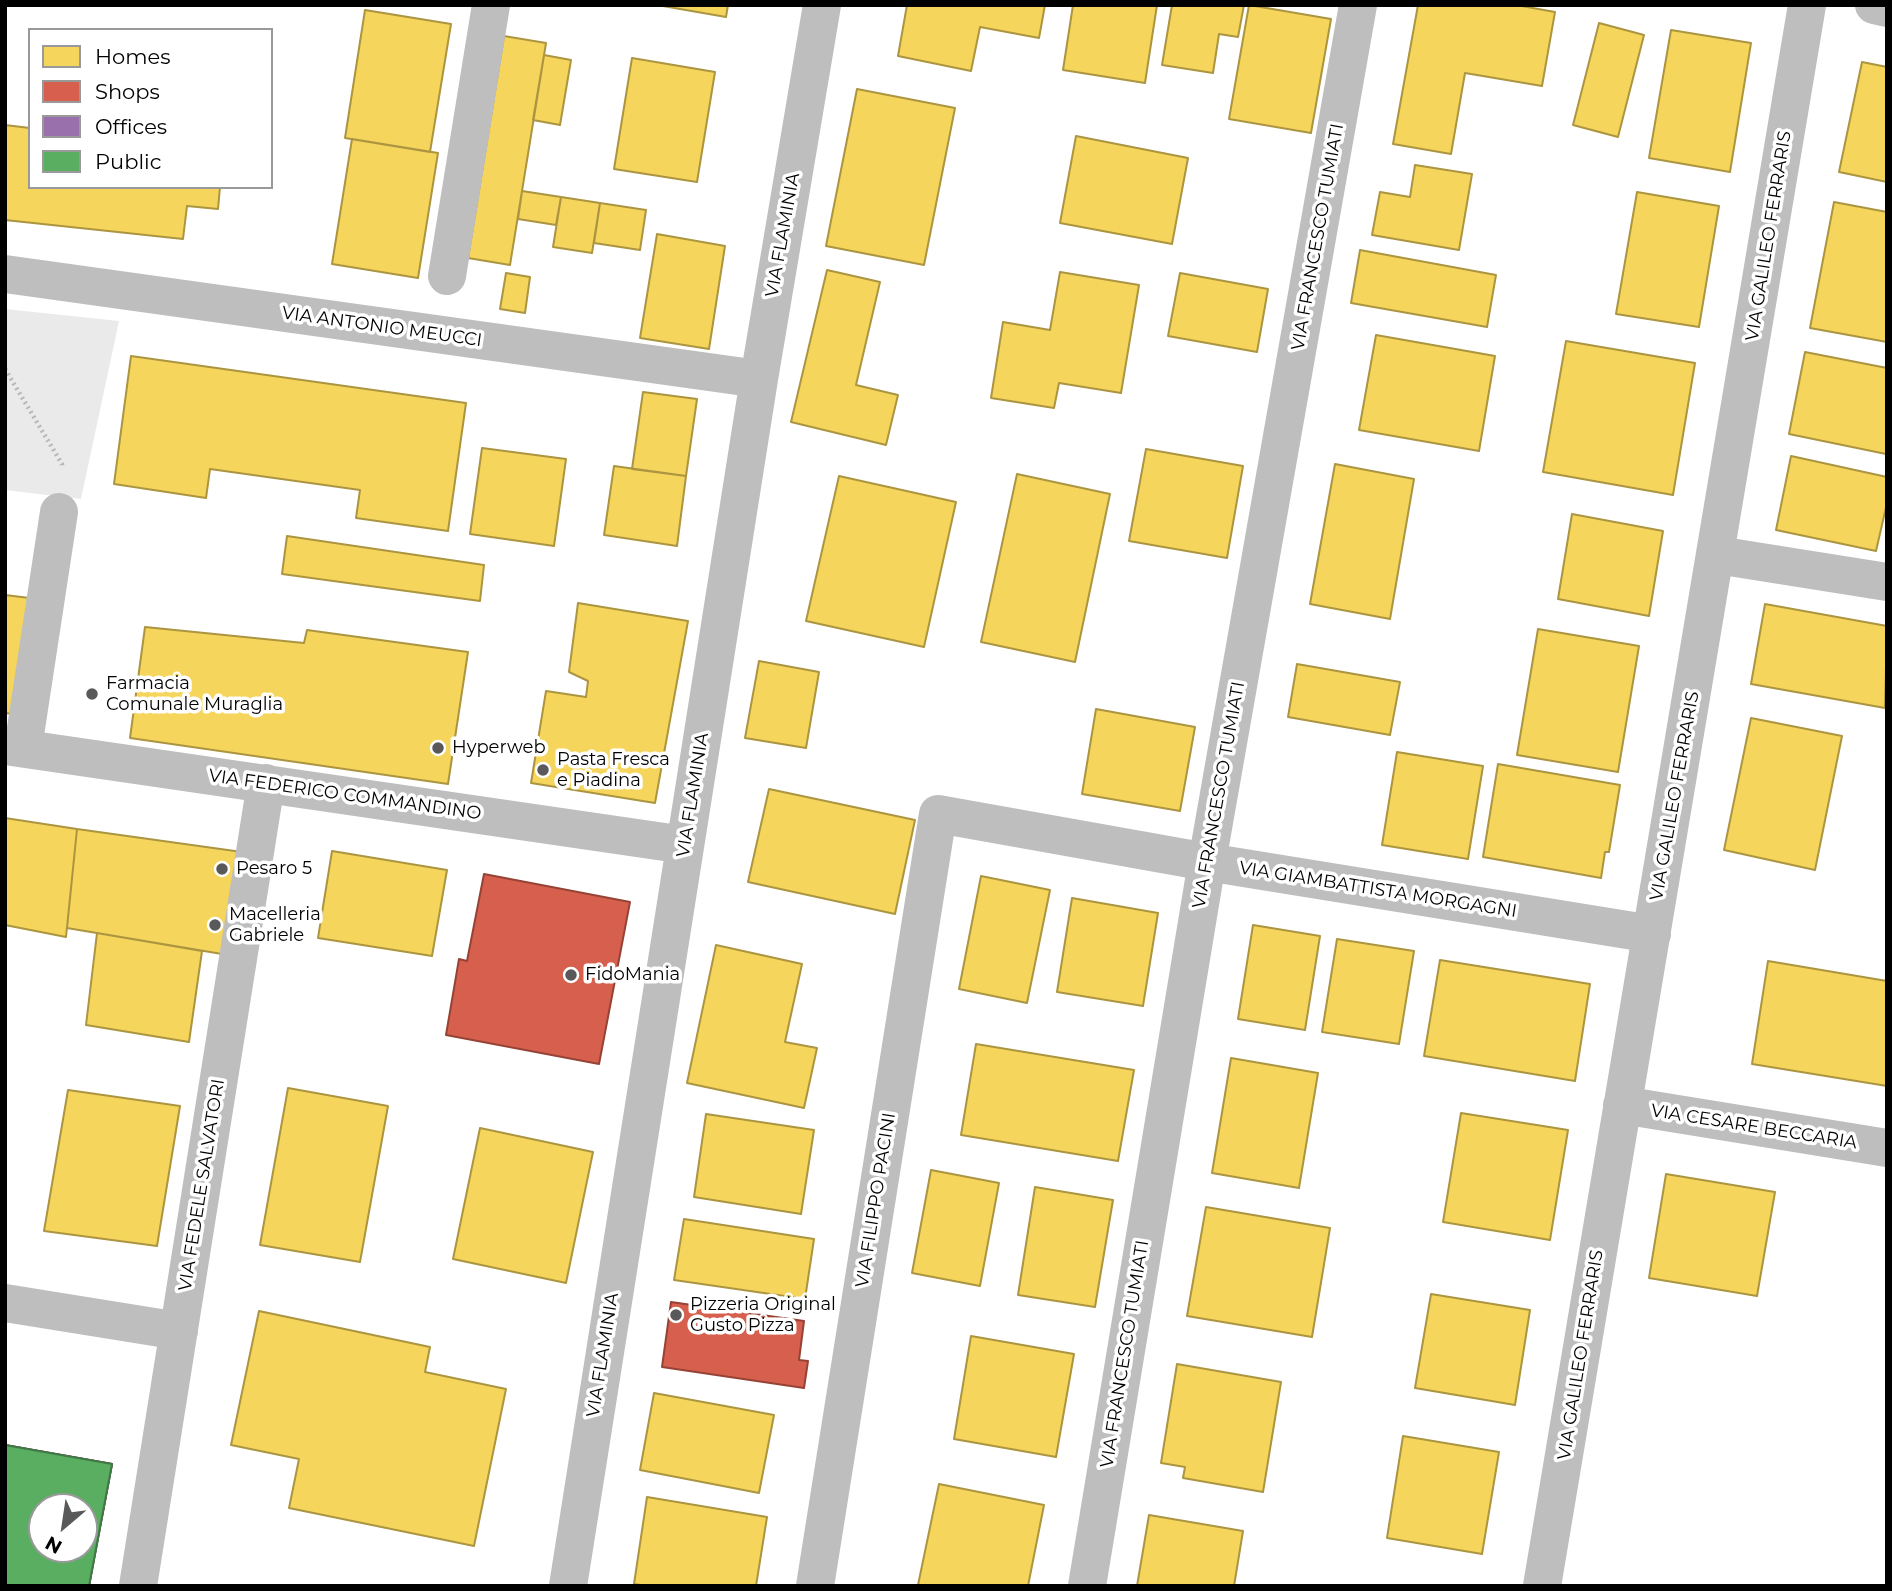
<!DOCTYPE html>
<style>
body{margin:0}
#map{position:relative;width:1892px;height:1591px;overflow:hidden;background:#fff;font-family:Montserrat,sans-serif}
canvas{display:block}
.frame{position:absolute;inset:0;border:7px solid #000;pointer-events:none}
.legend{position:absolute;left:28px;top:28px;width:245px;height:161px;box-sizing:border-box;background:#fff;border:2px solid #999;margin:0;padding:9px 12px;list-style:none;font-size:21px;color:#000}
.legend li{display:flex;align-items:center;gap:14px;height:35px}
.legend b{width:35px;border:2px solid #999}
.north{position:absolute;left:28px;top:1493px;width:70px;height:70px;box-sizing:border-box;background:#fff;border:2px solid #999;border-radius:50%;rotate:209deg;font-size:19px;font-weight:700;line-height:28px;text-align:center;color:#000}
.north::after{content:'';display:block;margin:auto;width:24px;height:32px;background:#595959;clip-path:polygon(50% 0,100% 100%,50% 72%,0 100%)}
</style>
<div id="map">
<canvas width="1892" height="1591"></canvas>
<div class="frame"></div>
<ul class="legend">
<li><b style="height:19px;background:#f6d55c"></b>Homes</li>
<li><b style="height:19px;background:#d6604d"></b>Shops</li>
<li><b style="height:19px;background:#9970ab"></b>Offices</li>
<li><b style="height:19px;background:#5aae61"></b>Public</li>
</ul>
<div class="north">N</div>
</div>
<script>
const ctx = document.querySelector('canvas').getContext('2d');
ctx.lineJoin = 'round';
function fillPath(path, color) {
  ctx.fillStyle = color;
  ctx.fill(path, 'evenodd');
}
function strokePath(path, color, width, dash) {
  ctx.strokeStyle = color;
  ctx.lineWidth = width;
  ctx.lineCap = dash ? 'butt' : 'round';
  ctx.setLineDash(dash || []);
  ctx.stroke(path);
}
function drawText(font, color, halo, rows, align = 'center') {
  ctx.font = font + ' Montserrat,sans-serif';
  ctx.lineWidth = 7;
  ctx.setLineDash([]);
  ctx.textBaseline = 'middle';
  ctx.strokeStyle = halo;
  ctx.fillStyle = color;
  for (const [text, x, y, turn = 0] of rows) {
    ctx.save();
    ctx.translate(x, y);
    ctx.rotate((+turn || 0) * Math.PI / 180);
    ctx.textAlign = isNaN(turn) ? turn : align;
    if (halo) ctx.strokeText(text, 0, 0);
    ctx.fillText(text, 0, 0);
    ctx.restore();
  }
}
const green = new Path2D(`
 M 5,309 L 119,321 L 81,499 L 5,490 Z`);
const homes = new Path2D(`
 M 657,5 L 728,5 L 726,17 Z
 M 907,5 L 1045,5 L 1039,38 L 980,27 L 971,71 L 898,56 Z
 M 1073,5 L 1157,5 L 1145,83 L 1063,70 Z
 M 1172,5 L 1244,5 L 1238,37 L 1219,34 L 1213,73 L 1162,65 Z
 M 1249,5 L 1331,19 L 1311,133 L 1229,119 Z
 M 1418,5 L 1516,5 L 1555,12 L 1542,86 L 1465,73 L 1451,154 L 1393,144 Z
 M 365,10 L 451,24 L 430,152 L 345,138 Z
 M 1599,23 L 1644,35 L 1618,137 L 1573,125 Z
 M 1671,30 L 1751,43 L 1730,172 L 1649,158 Z
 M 504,36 L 546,43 L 510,265 L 468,258 Z
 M 544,55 L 571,60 L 560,125 L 533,120 Z
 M 632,58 L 715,72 L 697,182 L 614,169 Z
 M 1862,62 L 1887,67 L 1887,182 L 1839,172 Z
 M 857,89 L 955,108 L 924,265 L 826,246 Z
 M 5,125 L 30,128 L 30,187 L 220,187 L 218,209 L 187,206 L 183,239 L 5,220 Z
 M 1076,136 L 1188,158 L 1172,244 L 1060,223 Z
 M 352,139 L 438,153 L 418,278 L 332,264 Z
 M 1415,165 L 1472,174 L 1459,250 L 1372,235 L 1380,192 L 1410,197 Z
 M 522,191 L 561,197 L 556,225 L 518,219 Z
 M 1637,192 L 1719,206 L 1699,327 L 1616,314 Z
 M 561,197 L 600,203 L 592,253 L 553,247 Z
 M 1834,202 L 1887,212 L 1887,342 L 1810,328 Z
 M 600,203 L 646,210 L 640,250 L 594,243 Z
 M 657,234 L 725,246 L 709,349 L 640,338 Z
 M 1360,250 L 1496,275 L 1487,327 L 1351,303 Z
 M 827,270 L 880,282 L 856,385 L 898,395 L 886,445 L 791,422 Z
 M 1060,272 L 1139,285 L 1121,393 L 1059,383 L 1054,408 L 991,398 L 1003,322 L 1050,330 Z
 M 506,273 L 530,277 L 525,313 L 500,309 Z
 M 1180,273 L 1268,289 L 1257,352 L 1168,336 Z
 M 1376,335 L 1495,356 L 1479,451 L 1359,430 Z
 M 1566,341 L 1695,363 L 1673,495 L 1543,472 Z
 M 1805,352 L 1887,368 L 1886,454 L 1789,434 Z
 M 131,356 L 466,403 L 448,531 L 356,518 L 360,490 L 210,469 L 206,498 L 114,484 Z
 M 643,392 L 697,399 L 686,476 L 632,469 Z
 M 482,448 L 566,459 L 554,546 L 470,534 Z
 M 1146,449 L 1243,466 L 1227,558 L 1129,541 Z
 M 1791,456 L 1887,477 L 1887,503 L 1876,551 L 1776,530 Z
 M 1335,464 L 1414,479 L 1390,619 L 1310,604 Z
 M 614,466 L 686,476 L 677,546 L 604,535 Z
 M 1017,474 L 1110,494 L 1075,662 L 981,642 Z
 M 839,476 L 956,502 L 924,647 L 806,621 Z
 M 1572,514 L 1663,531 L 1649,616 L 1558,599 Z
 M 287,536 L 484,565 L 480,601 L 282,574 Z
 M 5,595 L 38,599 L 21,715 L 5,713 Z
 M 578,603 L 688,621 L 655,803 L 531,783 L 546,691 L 586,697 L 588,681 L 569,672 Z
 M 1765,604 L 1887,626 L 1885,708 L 1751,684 Z
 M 145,627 L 304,643 L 307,630 L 468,652 L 448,784 L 130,738 Z
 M 1538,629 L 1639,646 L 1618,772 L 1517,755 Z
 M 759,661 L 819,672 L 806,748 L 745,738 Z
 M 1297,664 L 1400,682 L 1390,735 L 1288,717 Z
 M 1096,709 L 1195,727 L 1180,811 L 1082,794 Z
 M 1751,718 L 1842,736 L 1815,870 L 1724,850 Z
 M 1397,752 L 1483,766 L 1468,859 L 1382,845 Z
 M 1498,764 L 1620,785 L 1609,852 L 1605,852 L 1601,878 L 1483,857 Z
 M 769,789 L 915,820 L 895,914 L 748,882 Z
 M 5,818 L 77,829 L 66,937 L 5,925 Z
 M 77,829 L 242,852 L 228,955 L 67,928 Z
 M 332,851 L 447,870 L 432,956 L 318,938 Z
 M 981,876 L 1050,890 L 1027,1003 L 959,989 Z
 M 1072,898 L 1158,913 L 1143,1006 L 1057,992 Z
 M 1253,925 L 1320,936 L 1305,1030 L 1238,1019 Z
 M 97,933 L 202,951 L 189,1042 L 86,1025 Z
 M 1337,939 L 1414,951 L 1399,1044 L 1322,1032 Z
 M 716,945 L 802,964 L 785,1042 L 817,1048 L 804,1108 L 687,1083 Z
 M 1440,960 L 1590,984 L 1575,1081 L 1424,1056 Z
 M 1768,961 L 1887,981 L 1887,1086 L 1752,1064 Z
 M 976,1044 L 1134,1070 L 1118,1161 L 961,1135 Z
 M 1231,1058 L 1318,1073 L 1299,1188 L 1212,1173 Z
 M 288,1088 L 388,1106 L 360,1262 L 260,1245 Z
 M 68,1090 L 180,1106 L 157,1246 L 44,1231 Z
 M 1461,1113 L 1568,1130 L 1550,1240 L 1443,1222 Z
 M 706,1114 L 814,1130 L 801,1214 L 694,1197 Z
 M 480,1128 L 593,1152 L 566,1283 L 453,1259 Z
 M 931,1170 L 999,1183 L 980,1286 L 912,1273 Z
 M 1666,1174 L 1775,1192 L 1757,1296 L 1649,1278 Z
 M 1035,1187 L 1113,1200 L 1095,1307 L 1018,1295 Z
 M 1206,1207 L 1330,1228 L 1312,1337 L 1187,1316 Z
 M 684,1219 L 814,1239 L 805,1299 L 674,1280 Z
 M 1431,1294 L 1530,1310 L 1515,1405 L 1415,1388 Z
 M 259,1311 L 430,1347 L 425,1372 L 506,1389 L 474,1546 L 289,1508 L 299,1459 L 231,1445 Z
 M 971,1336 L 1074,1354 L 1056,1457 L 954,1439 Z
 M 1177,1364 L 1281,1382 L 1263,1492 L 1183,1478 L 1185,1467 L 1161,1463 Z
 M 654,1393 L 774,1415 L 759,1493 L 640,1470 Z
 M 1403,1436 L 1499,1452 L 1482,1554 L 1387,1538 Z
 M 939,1484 L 1044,1505 L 1028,1586 L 918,1585 Z
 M 647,1497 L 767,1517 L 756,1586 L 647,1586 L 634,1584 Z
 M 1149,1515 L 1243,1531 L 1234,1586 L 1137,1586 Z`);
const shops = new Path2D(`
 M 484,874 L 630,902 L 599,1064 L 446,1035 L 459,959 L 467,961 Z
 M 671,1302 L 804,1321 L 799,1360 L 808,1361 L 804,1388 L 662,1367 Z
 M 5,1445 L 112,1464 L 95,1553 L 79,1549 L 84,1549 L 84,1507 L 42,1507 L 42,1540 L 5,1531 Z
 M 5,1531 L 42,1540 L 42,1549 L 79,1549 L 95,1553 L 89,1586 L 5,1586 Z`);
const offices = new Path2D(`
 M 5,1445 L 112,1464 L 89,1586 L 5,1586 ZM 42,1507 L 84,1507 L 84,1549 L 42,1549 Z`);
const public = new Path2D(`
 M 5,1445 L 112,1464 L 89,1586 L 5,1586 ZM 42,1507 L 84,1507 L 84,1549 L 42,1549 Z`);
const path = new Path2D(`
 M 5,369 L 62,464 L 62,468`);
const minor = new Path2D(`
 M 1874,5 L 1887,8
 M 5,274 L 759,379
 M 447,276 L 491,5
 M 1717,555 L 1887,582
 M 5,746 L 685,845
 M 23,748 L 59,512
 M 1622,1105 L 1887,1148
 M 5,1303 L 179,1331
 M 138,1586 L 266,783
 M 568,1586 L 759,379 L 822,5
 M 815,1586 L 938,814 L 1207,862 L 1652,934
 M 1087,1586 L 1207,862 L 1358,5
 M 1542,1586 L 1807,5`);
const markers = [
 [92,694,7,"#595959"],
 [438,748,7,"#595959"],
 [543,770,7,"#595959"],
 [222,869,7,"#595959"],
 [215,925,7,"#595959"],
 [571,975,7,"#595959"],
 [676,1315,7,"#595959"]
];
const streetNames = [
 ["VIA FLAMINIA",783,235,-80],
 ["VIA GALILEO FERRARIS",1769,236,-81],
 ["VIA FRANCESCO TUMIATI",1318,237,-80],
 ["VIA ANTONIO MEUCCI",382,327,8],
 ["VIA FEDERICO COMMANDINO",345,795,8],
 ["VIA FLAMINIA",693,795,-81],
 ["VIA FRANCESCO TUMIATI",1219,795,-80],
 ["VIA GALILEO FERRARIS",1675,796,-80],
 ["VIA GIAMBATTISTA MORGAGNI",1378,890,9],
 ["VIA CESARE BECCARIA",1754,1127,9],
 ["VIA FEDELE SALVATORI",202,1185,-81],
 ["VIA FILIPPO PACINI",876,1200,-81],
 ["VIA FRANCESCO TUMIATI",1125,1354,-81],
 ["VIA FLAMINIA",603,1355,-81],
 ["VIA GALILEO FERRARIS",1581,1355,-81]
];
const poiNames = [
 ["Farmacia",106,684],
 ["Comunale Muraglia",106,705],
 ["Hyperweb",452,748],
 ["Pasta Fresca",557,760],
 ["e Piadina",557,781],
 ["Pesaro 5",236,869],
 ["Macelleria",229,915],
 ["Gabriele",229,936],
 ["FidoMania",585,975],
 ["Pizzeria Original",690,1305],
 ["Gusto Pizza",690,1326]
];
fillPath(green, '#eaeaea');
fillPath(homes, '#f6d55c');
strokePath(homes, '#ac9540', 2);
fillPath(shops, '#d6604d');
strokePath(shops, '#964336', 2);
fillPath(offices, '#9970ab');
strokePath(offices, '#6b4e78', 2);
fillPath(public, '#5aae61');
strokePath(public, '#3f7a44', 2);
strokePath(path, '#b8b8b8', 4.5, [2, 3.5]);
strokePath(minor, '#bebebe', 38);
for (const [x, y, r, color] of markers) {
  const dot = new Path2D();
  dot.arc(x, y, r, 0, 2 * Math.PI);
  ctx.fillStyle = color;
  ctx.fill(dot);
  strokePath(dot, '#fff', 2.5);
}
drawText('18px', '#000', '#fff', streetNames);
drawText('18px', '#000', '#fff', poiNames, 'left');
</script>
